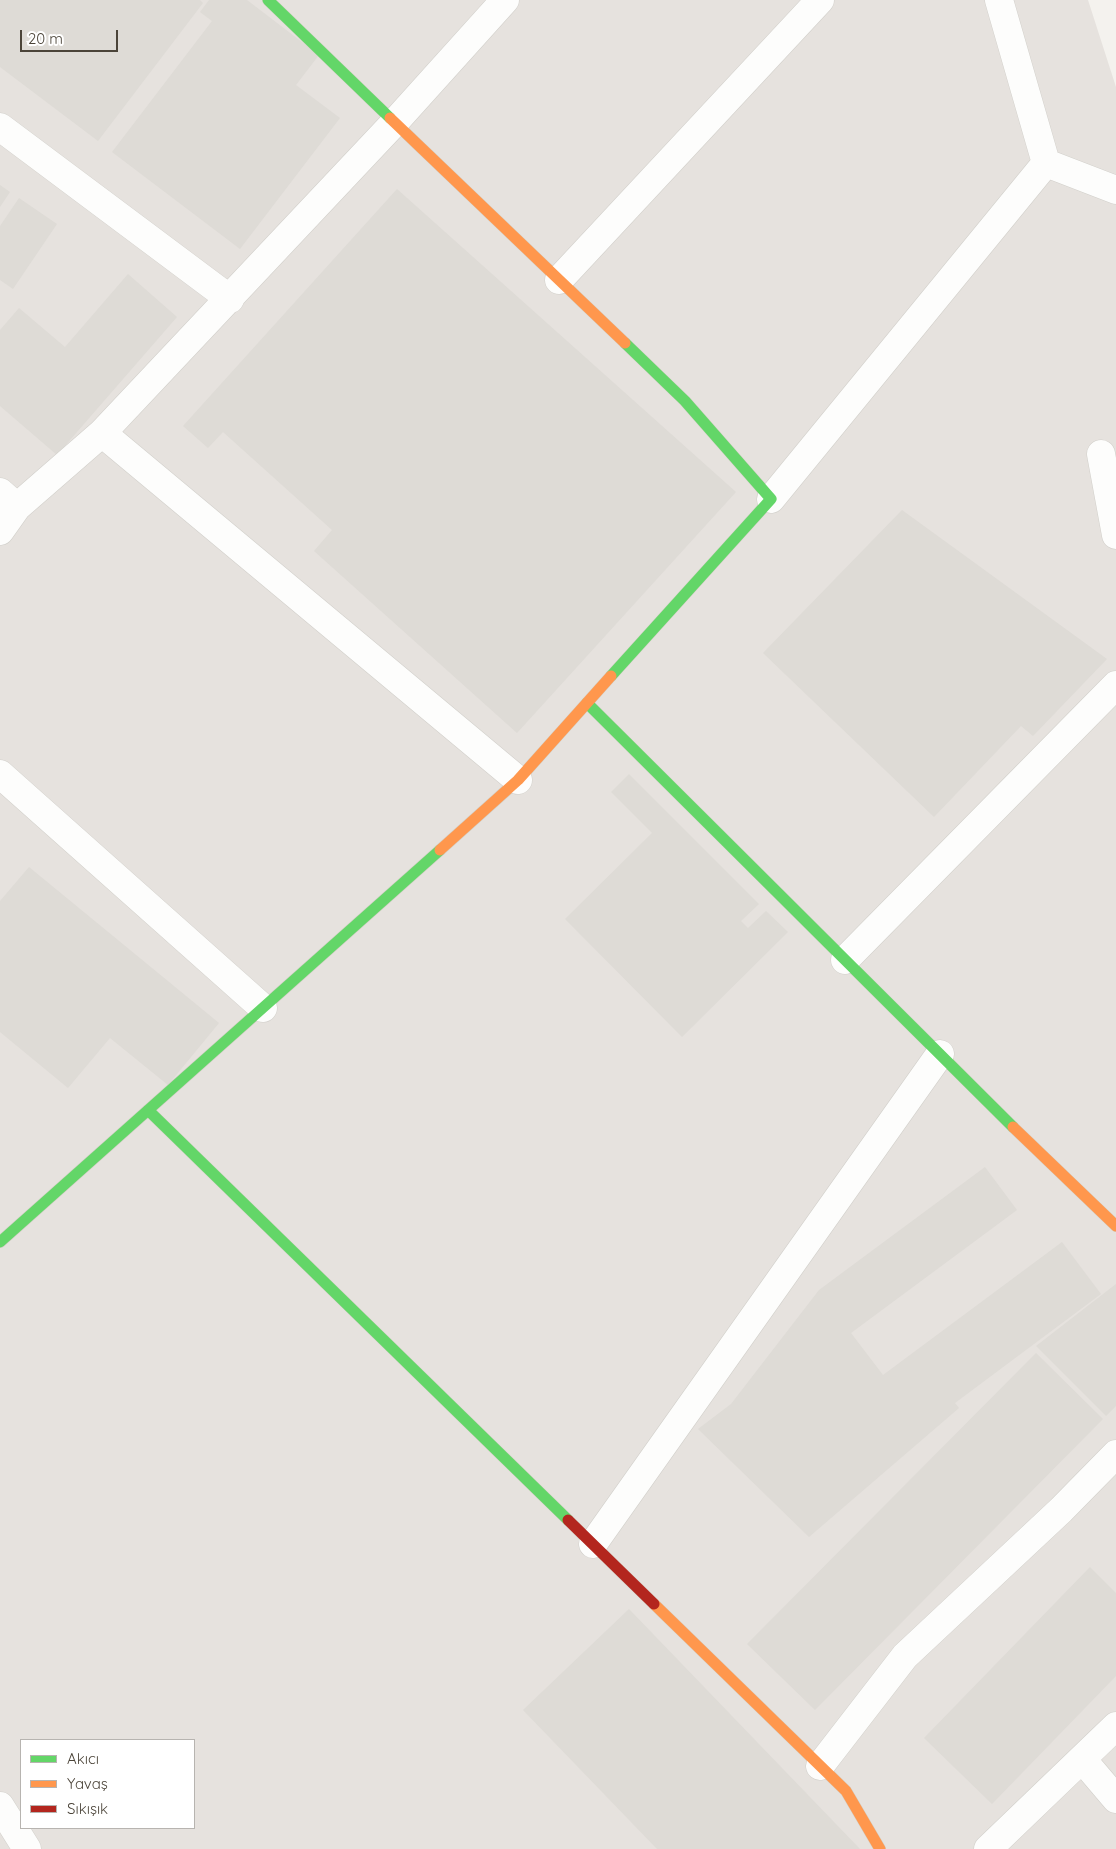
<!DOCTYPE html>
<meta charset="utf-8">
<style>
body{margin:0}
#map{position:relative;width:1116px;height:1849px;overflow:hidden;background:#f4f2ee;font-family:Quicksand,sans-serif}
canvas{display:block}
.legend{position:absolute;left:20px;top:1739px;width:175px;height:90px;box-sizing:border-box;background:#fff;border:1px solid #b7b4b0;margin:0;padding:6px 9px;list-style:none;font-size:15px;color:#4b4439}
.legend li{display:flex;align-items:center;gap:10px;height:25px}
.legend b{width:25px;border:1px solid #b7b4b0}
.scale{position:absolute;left:20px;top:30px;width:98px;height:22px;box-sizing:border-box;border:2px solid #4b4439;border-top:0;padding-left:6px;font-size:15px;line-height:18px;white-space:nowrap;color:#4b4439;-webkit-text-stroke:4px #fff;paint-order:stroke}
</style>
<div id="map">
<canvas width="1116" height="1849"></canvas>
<ul class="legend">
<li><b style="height:6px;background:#63d668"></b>Akıcı</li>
<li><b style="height:6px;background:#ff974d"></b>Yavaş</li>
<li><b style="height:6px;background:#b3261e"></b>Sıkışık</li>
</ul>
<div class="scale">20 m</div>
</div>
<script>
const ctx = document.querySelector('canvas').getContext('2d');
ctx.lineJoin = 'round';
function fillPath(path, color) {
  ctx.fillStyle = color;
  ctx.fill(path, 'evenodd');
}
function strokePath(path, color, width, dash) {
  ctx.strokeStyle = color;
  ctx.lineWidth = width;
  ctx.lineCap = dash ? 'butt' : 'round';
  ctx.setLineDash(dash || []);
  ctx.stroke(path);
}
const industrial = new Path2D(`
 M 0,0 L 1088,0 L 1116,87 L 1116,1849 L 0,1849 ZM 21,1740 L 194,1740 L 194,1828 L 21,1828 Z`);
const building = new Path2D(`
 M 0,0 L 200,0 L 203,3 L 98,141 L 0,67 Z
 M 209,0 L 247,0 L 319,55 L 296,85 L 340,118 L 240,249 L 112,152 L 212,21 L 200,12 Z
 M 0,185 L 10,192 L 0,207 Z
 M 397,189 L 736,492 L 517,733 L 314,551 L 332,530 L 223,432 L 208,448 L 183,426 Z
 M 19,198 L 57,224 L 13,289 L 0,280 L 0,226 Z
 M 128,274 L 177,317 L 57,455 L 0,406 L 0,330 L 19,308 L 65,347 Z
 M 902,510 L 1107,659 L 1033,736 L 1021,726 L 934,817 L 763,653 Z
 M 629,774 L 759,904 L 741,921 L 748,928 L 766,911 L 788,932 L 682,1037 L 565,919 L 652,833 L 611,792 Z
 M 29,867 L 219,1023 L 168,1085 L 110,1038 L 68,1088 L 0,1032 L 0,901 Z
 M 985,1167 L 1017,1210 L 851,1333 L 883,1375 L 1062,1242 L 1101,1294 L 955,1403 L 959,1408 L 809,1537 L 698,1429 L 731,1404 L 819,1290 Z
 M 1116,1284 L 1116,1406 L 1106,1416 L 1036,1346 Z
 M 1036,1353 L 1103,1419 L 815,1710 L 747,1644 Z
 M 1090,1567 L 1116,1593 L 1116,1676 L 992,1804 L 924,1738 Z
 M 629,1609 L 860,1849 L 657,1849 L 523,1710 Z`);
const street = new Path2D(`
 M 999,0 L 1046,163
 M 0,127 L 230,299
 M 1046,163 L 1116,190
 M 559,280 L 820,0
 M 102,433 L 518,780
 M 1101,454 L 1116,535
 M 0,492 L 17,507
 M 771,499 L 1046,163
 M 0,531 L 17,507 L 102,433 L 395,122 L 505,0
 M 0,774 L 263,1008
 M 845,960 L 1116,685
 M 593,1544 L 940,1054
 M 1082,1759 L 1116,1799
 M 820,1766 L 905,1656 L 1061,1510 L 1116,1454
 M 0,1806 L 27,1849
 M 988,1849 L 1116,1726`);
const fast = new Path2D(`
 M 268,0 L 390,118
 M 611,676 L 771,499 L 685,401 L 625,343
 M 587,703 L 1013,1127
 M 148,1110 L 568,1520
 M 0,1242 L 440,850`);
const slow = new Path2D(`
 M 390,118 L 625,343
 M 440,850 L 518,780 L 611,676
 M 1013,1127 L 1116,1226
 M 654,1604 L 846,1791 L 880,1849`);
const jam = new Path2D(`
 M 568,1520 L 654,1604`);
fillPath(industrial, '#e6e2de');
fillPath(building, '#dedbd6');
strokePath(street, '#d2d0cb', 29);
strokePath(fast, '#d3cfc5', 12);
strokePath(slow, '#d3cfc5', 12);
strokePath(jam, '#d3cfc5', 12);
strokePath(street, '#fdfdfc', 28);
strokePath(fast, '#63d668', 11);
strokePath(slow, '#ff974d', 11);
strokePath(jam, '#b3261e', 11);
</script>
